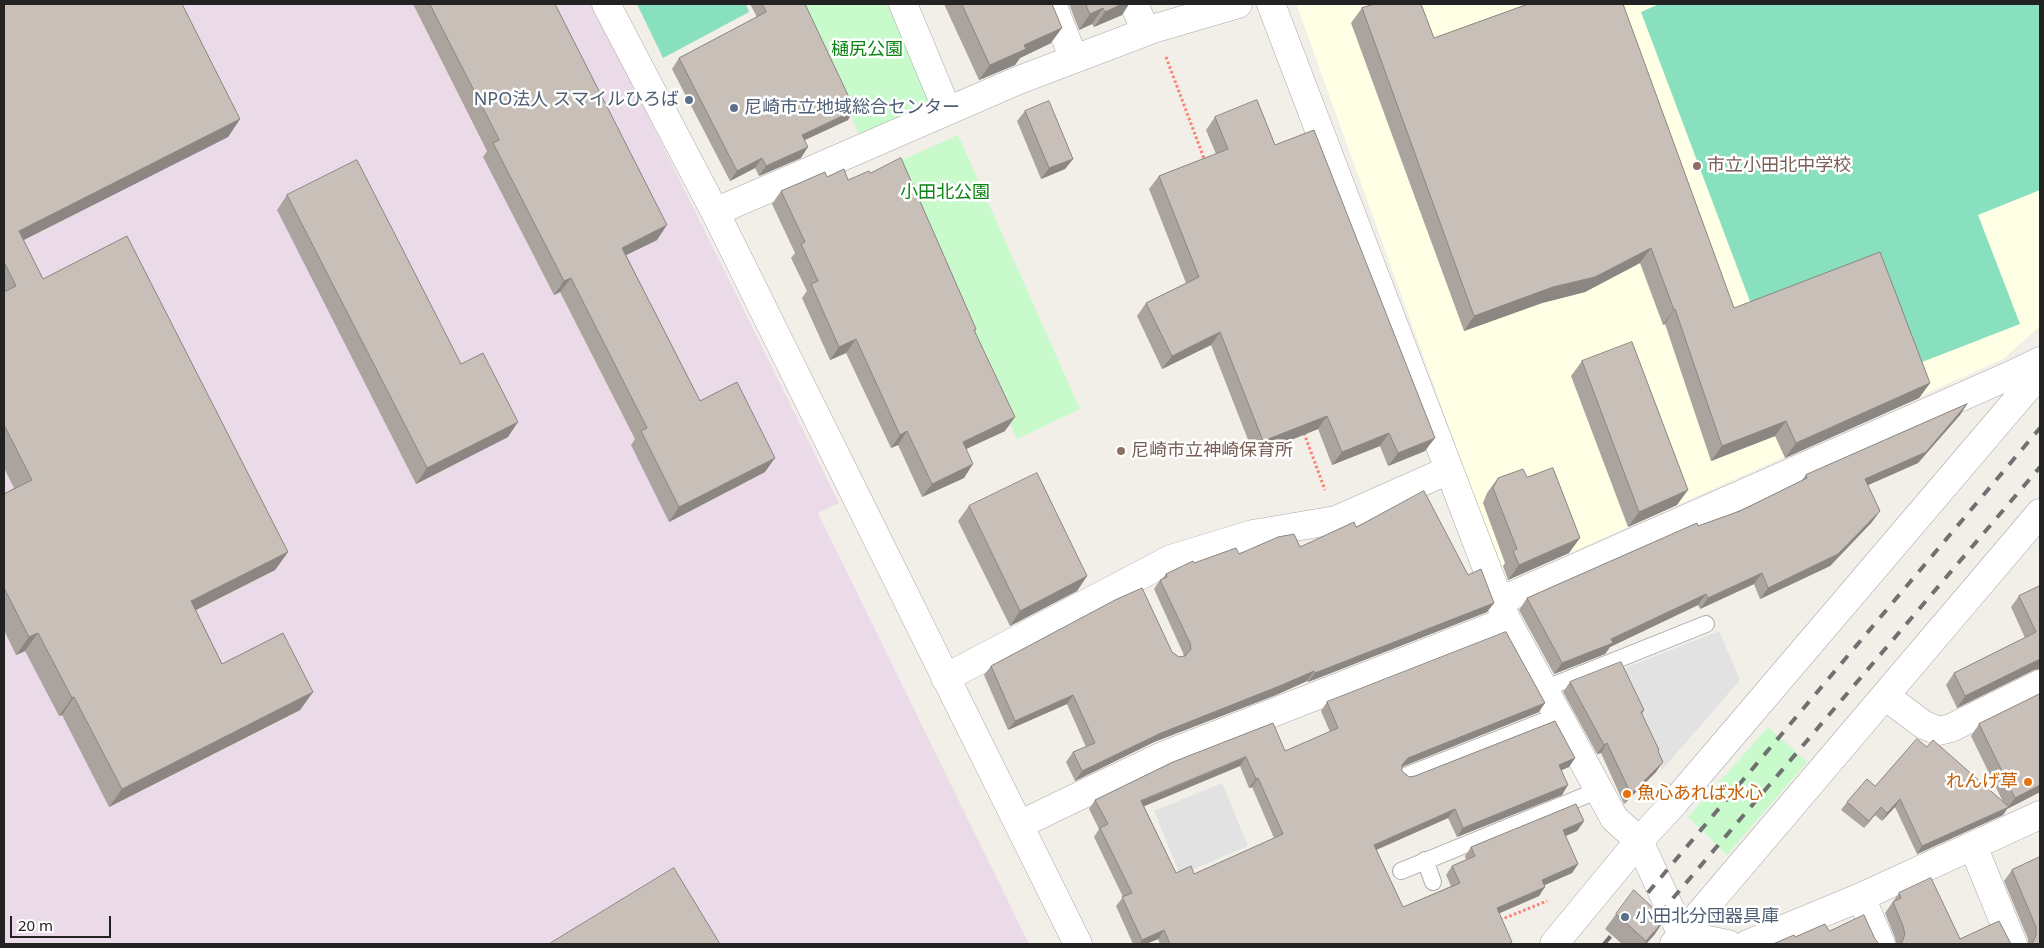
<!DOCTYPE html>
<meta charset="utf-8">
<style>
body{margin:0}
#map{position:relative;width:2044px;height:948px;overflow:hidden;background:#f2efe9;font-family:"Noto Sans",sans-serif}
canvas{display:block}
.frame{position:absolute;inset:0;border:5px solid #222;pointer-events:none}
.scale{position:absolute;left:10px;top:916px;width:101px;height:22px;box-sizing:border-box;border:2px solid #222;border-top:0;padding-left:6px;font-size:15px;line-height:18px;white-space:nowrap;color:#222;-webkit-text-stroke:4px #fff;paint-order:stroke}
</style>
<div id="map">
<canvas width="2044" height="948"></canvas>
<div class="frame"></div>
<div class="scale">20 m</div>
</div>
<script>
const ctx = document.querySelector('canvas').getContext('2d');
ctx.lineJoin = 'round';
function fillPath(path, color) {
  ctx.fillStyle = color;
  ctx.fill(path, 'evenodd');
}
function strokePath(path, color, width, dash) {
  ctx.strokeStyle = color;
  ctx.lineWidth = width;
  ctx.lineCap = dash ? 'butt' : 'round';
  ctx.setLineDash(dash || []);
  ctx.stroke(path);
}
function drawText(font, color, halo, rows, align = 'center') {
  ctx.font = font + ' "Noto Sans","Noto Sans JP",sans-serif';
  ctx.lineWidth = 5;
  ctx.setLineDash([]);
  ctx.textBaseline = 'middle';
  ctx.strokeStyle = halo;
  ctx.fillStyle = color;
  for (const [text, x, y, turn = 0] of rows) {
    ctx.save();
    ctx.translate(x, y);
    ctx.rotate((+turn || 0) * Math.PI / 180);
    ctx.textAlign = isNaN(turn) ? turn : align;
    if (halo) ctx.strokeText(text, 0, 0);
    ctx.fillText(text, 0, 0);
    ctx.restore();
  }
}
const industrial = new Path2D(`
 M 4,4 L 593,4 L 839,503 L 818,513 L 1029,944 L 4,944 Z`);
const education = new Path2D(`
 M 1300,4 L 2040,4 L 2040,326 L 2003,359 L 1505,582 L 1297,6 Z`);
const park = new Path2D(`
 M 801,4 L 892,4 L 934,104 L 860,136 Z
 M 958,135 L 1080,409 L 1017,439 L 893,164 Z
 M 1768,727 L 1807,762 L 1727,855 L 1688,817 Z`);
const pitch = new Path2D(`
 M 637,4 L 746,4 L 749,12 L 663,58 Z
 M 1659,4 L 2040,4 L 2040,190 L 1978,215 L 2020,324 L 1917,364 L 1751,304 L 1641,12 Z`);
const parking = new Path2D(`
 M 1719,631 L 1740,680 L 1662,770 L 1620,670 Z
 M 1222,783 L 1248,846 L 1180,875 L 1154,811 Z`);
const path = new Path2D(`
 M 1166,57 L 1205,161
 M 1304,433 L 1325,490
 M 1500,920 L 1547,901`);
const service = new Path2D(`
 M 1544,689 L 1706,624
 M 1405,776 L 1559,715
 M 1425,860 L 1433,882
 M 1401,871 L 1599,790`);
const minor = new Path2D(`
 M 606,4 L 715,212 L 1078,944
 M 903,4 L 947,110
 M 1052,4 L 1074,59
 M 1134,4 L 1146,32
 M 1271,4 L 1507,621 L 1614,818 L 1639,841 L 1682,935 L 1728,944
 M 715,212 L 1019,80 L 1156,28 L 1238,4
 M 1500,601 L 2011,375 L 2040,361
 M 945,678 L 1171,559 L 1253,534 L 1336,520 L 1449,470
 M 1885,696 L 1924,725 L 1939,731 L 1951,728 L 2040,684
 M 1019,825 L 1160,757 L 1507,621
 M 1973,846 L 2013,944
 M 1861,897 L 1881,944
 M 1554,944 L 1639,841 L 1674,803 L 2040,373
 M 1674,944 L 2040,513
 M 1748,944 L 1861,897 L 2040,815`);
const rail = new Path2D(`
 M 1635,908 L 2040,428
 M 1604,944 L 1620,925
 M 1634,944 L 2040,467`);
const wall = new Path2D(`
 M 4,4 L 240,119 L 228,137 L 23,240 L 43,279 L 288,552 L 275,570 L 196,610 L 222,664 L 313,692 L 300,710 L 109,807 L 62,715 L 59,716 L 25,651 L 16,655 L 4,630 L 4,494 L 14,488 L 4,468 Z
 M 413,4 L 555,4 L 657,240 L 626,255 L 700,401 L 765,472 L 669,522 L 631,445 L 635,439 L 560,292 L 554,295 L 483,157 L 487,151 Z
 M 750,4 L 805,4 L 848,120 L 805,140 L 801,158 L 759,176 L 755,168 L 730,181 L 672,69 L 679,58 L 757,17 Z
 M 944,4 L 1052,4 L 1051,43 L 1020,58 L 1015,65 L 979,80 Z
 M 1069,4 L 1129,4 L 1122,15 L 1094,27 L 1092,24 L 1079,30 Z
 M 1362,8 L 1734,308 L 1930,383 L 1919,398 L 1785,458 L 1775,436 L 1711,461 L 1665,324 L 1663,325 L 1640,263 L 1585,292 L 1542,303 L 1464,331 L 1351,23 Z
 M 1025,111 L 1073,159 L 1065,169 L 1041,179 L 1017,121 Z
 M 1215,117 L 1275,145 L 1425,451 L 1388,466 L 1380,446 L 1332,465 L 1318,429 L 1254,455 L 1211,345 L 1162,369 L 1137,316 L 1146,303 L 1186,283 L 1149,189 L 1159,176 L 1216,154 L 1206,130 Z
 M 827,177 L 848,180 L 976,329 L 975,332 L 1005,431 L 966,449 L 964,478 L 922,497 L 898,445 L 891,448 L 846,353 L 830,360 L 802,298 L 807,291 L 791,258 L 795,253 L 772,204 L 781,191 Z
 M 287,195 L 508,437 L 416,484 L 277,210 Z
 M 1582,361 L 1677,505 L 1628,527 L 1571,376 Z
 M 1967,404 L 1960,415 L 1918,463 L 1868,485 L 1872,522 L 1830,566 L 1760,599 L 1754,584 L 1700,609 L 1698,605 L 1610,647 L 1605,654 L 1554,674 L 1519,610 L 1527,598 L 1698,526 L 1740,511 L 1801,481 L 1806,475 Z
 M 1527,477 L 1569,553 L 1508,580 L 1503,566 L 1505,563 L 1483,503 L 1487,493 L 1498,478 Z
 M 969,506 L 1087,576 L 1077,591 L 1010,626 L 958,521 Z
 M 1356,527 L 1468,575 L 1494,603 L 1487,612 L 1308,682 L 1307,681 L 1276,695 L 1154,742 L 1075,781 L 1066,762 L 1073,752 L 1086,747 L 1067,704 L 1008,730 L 984,675 L 991,666 L 1172,652 L 1179,657 L 1184,657 L 1183,653 L 1154,589 L 1160,580 L 1162,579 L 1166,574 L 1194,563 L 1239,554 L 1300,547 Z
 M 2040,586 L 2040,669 L 2034,670 L 1957,708 L 1946,685 L 1954,673 L 2025,638 L 2011,607 L 2019,596 Z
 M 1570,682 L 1644,710 L 1642,714 L 1658,752 L 1656,772 L 1624,804 L 1601,753 L 1597,754 L 1563,692 Z
 M 2040,694 L 2040,792 L 2007,809 L 2003,815 L 1917,854 L 1895,807 L 1882,821 L 1875,815 L 1864,828 L 1841,810 L 1847,802 L 1875,786 L 1927,747 L 2003,802 L 1971,736 L 1979,724 Z
 M 1327,702 L 1539,712 L 1402,767 L 1402,771 L 1409,777 L 1575,758 L 1569,767 L 1561,770 L 1562,795 L 1457,837 L 1448,818 L 1376,850 L 1403,907 L 1451,886 L 1446,875 L 1452,866 L 1466,860 L 1465,856 L 1471,847 L 1584,821 L 1577,831 L 1565,836 L 1578,864 L 1572,873 L 1544,885 L 1539,896 L 1499,913 L 1511,944 L 1160,944 L 1158,939 L 1146,944 L 1133,944 L 1116,906 L 1123,897 L 1094,837 L 1099,829 L 1089,809 L 1095,800 L 1173,762 L 1285,751 L 1330,732 L 1321,711 ZM 1240,766 L 1249,788 L 1252,787 L 1274,838 L 1194,874 L 1176,873 L 1144,806 Z
 M 2040,857 L 2040,944 L 2028,944 L 2028,939 L 2004,881 L 2012,870 Z
 M 1899,893 L 1960,939 L 2011,944 L 1896,944 L 1895,938 L 1885,913 Z
 M 1616,914 L 1655,934 L 1646,944 L 1622,944 L 1605,929 Z`);
const shadedWall = new Path2D(`
 M 1122,4 L 1129,4 L 1122,15 L 1094,27 L 1105,12 Z
 M 1103,8 L 1092,24 L 1079,30 L 1090,14 Z
 M 1062,28 L 1051,43 L 1020,58 L 1015,65 L 979,80 L 990,65 L 1024,45 Z
 M 855,110 L 848,120 L 794,145 L 802,135 Z
 M 240,119 L 228,137 L 6,249 L 19,231 Z
 M 808,147 L 801,158 L 759,176 L 766,166 Z
 M 762,158 L 755,168 L 730,181 L 737,171 Z
 M 1073,159 L 1065,169 L 1041,179 L 1049,168 Z
 M 667,225 L 657,240 L 612,262 L 622,248 Z
 M 1651,248 L 1640,263 L 1585,292 L 1542,303 L 1464,331 L 1474,316 Z
 M 571,278 L 560,292 L 554,295 L 564,281 Z
 M 1675,309 L 1665,324 L 1663,325 L 1674,310 Z
 M 1220,332 L 1211,345 L 1162,369 L 1172,356 Z
 M 856,339 L 846,353 L 830,360 L 839,347 Z
 M 1930,383 L 1919,398 L 1785,458 L 1796,443 Z
 M 1967,404 L 1960,415 L 1918,463 L 1857,490 L 1865,479 Z
 M 1327,416 L 1318,429 L 1254,455 L 1263,441 Z
 M 1015,417 L 1005,431 L 953,455 L 963,442 Z
 M 1786,421 L 1775,436 L 1711,461 L 1722,446 Z
 M 518,422 L 508,437 L 416,484 L 427,468 Z
 M 907,431 L 898,445 L 891,448 L 900,435 Z
 M 1389,433 L 1380,446 L 1332,465 L 1342,452 Z
 M 1435,438 L 1425,451 L 1388,466 L 1398,453 Z
 M 775,458 L 765,472 L 669,522 L 679,507 Z
 M 973,464 L 964,478 L 922,497 L 932,484 Z
 M 1688,490 L 1677,505 L 1628,527 L 1639,512 Z
 M 1880,511 L 1872,522 L 1830,566 L 1760,599 L 1768,588 Z
 M 1580,538 L 1569,553 L 1508,580 L 1519,565 Z
 M 288,552 L 275,570 L 178,619 L 191,601 Z
 M 1762,573 L 1754,584 L 1700,609 L 1708,598 Z
 M 1087,576 L 1077,591 L 1010,626 L 1020,611 Z
 M 1706,594 L 1698,605 L 1610,647 L 1605,654 L 1554,674 L 1562,663 Z
 M 1494,603 L 1487,612 L 1308,682 L 1315,673 Z
 M 38,633 L 25,651 L 16,655 L 29,637 Z
 M 2040,659 L 2040,669 L 2034,670 L 1957,708 L 1965,696 Z
 M 1314,671 L 1307,681 L 1276,695 L 1154,742 L 1075,781 L 1082,771 L 1161,733 Z
 M 313,692 L 300,710 L 109,807 L 122,789 Z
 M 1073,695 L 1067,704 L 1008,730 L 1015,721 Z
 M 74,697 L 62,715 L 59,716 L 72,698 Z
 M 1545,703 L 1539,712 L 1401,767 L 1402,765 L 1408,758 Z
 M 1607,743 L 1601,753 L 1597,754 L 1604,745 Z
 M 1246,757 L 1240,766 L 1135,810 L 1141,801 Z
 M 1575,758 L 1569,767 L 1553,774 L 1559,765 Z
 M 1663,762 L 1656,772 L 1624,804 L 1631,794 Z
 M 1258,778 L 1252,787 L 1249,788 L 1256,779 Z
 M 1568,785 L 1562,795 L 1457,837 L 1463,828 Z
 M 2040,785 L 2040,792 L 2007,809 L 2003,815 L 1917,854 L 1922,846 L 2008,807 L 2015,798 Z
 M 1900,799 L 1895,807 L 1882,821 L 1887,813 Z
 M 1881,807 L 1875,815 L 1864,828 L 1869,821 Z
 M 1455,809 L 1448,818 L 1367,854 L 1374,845 Z
 M 1584,821 L 1577,831 L 1557,840 L 1563,830 Z
 M 1578,864 L 1572,873 L 1536,889 L 1542,880 Z
 M 1545,887 L 1539,896 L 1491,917 L 1497,908 Z
 M 1665,919 L 1655,934 L 1646,944 L 1644,944 Z
 M 1164,930 L 1158,939 L 1146,944 L 1139,944 L 1142,940 Z`);
const building = new Path2D(`
 M 4,4 L 182,4 L 240,119 L 19,231 L 43,279 L 127,236 L 288,552 L 191,601 L 222,664 L 283,633 L 313,692 L 122,789 L 74,697 L 72,698 L 38,633 L 29,637 L 4,588 L 4,494 L 32,480 L 4,425 L 4,292 L 16,286 L 4,262 Z
 M 430,4 L 555,4 L 667,225 L 622,248 L 700,401 L 737,382 L 775,458 L 679,507 L 641,431 L 647,428 L 571,278 L 564,281 L 493,143 L 499,140 Z
 M 762,4 L 805,4 L 855,110 L 802,135 L 808,147 L 766,166 L 762,158 L 737,171 L 679,58 L 766,12 Z
 M 962,4 L 1052,4 L 1062,28 L 1024,45 L 1026,49 L 990,65 Z
 M 1086,4 L 1122,4 L 1105,12 L 1103,8 L 1090,14 Z
 M 1375,4 L 1421,4 L 1434,38 L 1528,4 L 1623,4 L 1734,308 L 1880,252 L 1930,383 L 1796,443 L 1786,421 L 1722,446 L 1675,309 L 1674,310 L 1651,248 L 1595,277 L 1553,287 L 1474,316 L 1362,8 Z
 M 1257,100 L 1275,145 L 1314,130 L 1435,438 L 1398,453 L 1389,433 L 1342,452 L 1327,416 L 1263,441 L 1220,332 L 1172,356 L 1146,303 L 1199,277 L 1159,176 L 1228,149 L 1215,117 Z
 M 1049,101 L 1073,159 L 1049,168 L 1025,111 Z
 M 901,158 L 976,329 L 974,330 L 1015,417 L 963,442 L 973,464 L 932,484 L 907,431 L 900,435 L 856,339 L 839,347 L 811,284 L 818,281 L 801,244 L 805,242 L 781,191 L 825,172 L 827,177 L 844,169 L 848,180 L 869,171 L 870,173 Z
 M 357,160 L 461,364 L 483,353 L 518,422 L 427,468 L 287,195 Z
 M 1632,342 L 1688,490 L 1639,512 L 1582,361 Z
 M 1967,404 L 1926,452 L 1865,479 L 1880,511 L 1838,554 L 1768,588 L 1762,573 L 1708,598 L 1706,594 L 1611,639 L 1613,643 L 1562,663 L 1527,598 L 1697,523 L 1698,526 L 1740,511 L 1807,478 L 1806,475 Z
 M 1553,468 L 1580,538 L 1519,565 L 1513,551 L 1517,549 L 1493,488 L 1498,478 L 1523,469 L 1527,477 Z
 M 1037,473 L 1087,576 L 1020,611 L 969,506 Z
 M 1424,491 L 1468,575 L 1481,569 L 1494,603 L 1315,673 L 1314,671 L 1282,685 L 1161,733 L 1082,771 L 1073,752 L 1095,743 L 1073,695 L 1015,721 L 991,666 L 1115,600 L 1142,588 L 1172,652 L 1179,657 L 1185,656 L 1191,649 L 1190,643 L 1160,580 L 1167,577 L 1166,574 L 1193,561 L 1194,563 L 1236,548 L 1239,554 L 1278,537 L 1294,534 L 1300,547 L 1354,522 L 1356,527 Z
 M 2040,586 L 2040,659 L 1965,696 L 1954,673 L 2036,632 L 2019,596 Z
 M 1506,632 L 1545,703 L 1408,758 L 1402,765 L 1402,771 L 1409,777 L 1415,776 L 1555,721 L 1575,758 L 1559,765 L 1568,785 L 1463,828 L 1455,809 L 1374,845 L 1403,907 L 1460,883 L 1452,866 L 1475,856 L 1471,847 L 1576,804 L 1584,821 L 1563,830 L 1578,864 L 1542,880 L 1545,887 L 1497,908 L 1512,942 L 1508,944 L 1170,944 L 1164,930 L 1142,940 L 1122,897 L 1132,893 L 1100,828 L 1108,824 L 1095,800 L 1173,762 L 1273,723 L 1285,751 L 1338,728 L 1327,702 ZM 1246,757 L 1256,779 L 1258,778 L 1283,834 L 1194,874 L 1191,866 L 1176,873 L 1141,801 Z
 M 1621,662 L 1644,710 L 1641,712 L 1659,750 L 1658,751 L 1663,762 L 1631,794 L 1607,743 L 1604,745 L 1570,682 Z
 M 2040,694 L 2040,785 L 2015,798 L 1979,724 Z
 M 1917,739 L 1927,747 L 1933,740 L 2009,807 L 1922,846 L 1900,799 L 1887,813 L 1881,807 L 1869,821 L 1847,802 L 1867,779 L 1875,786 Z
 M 2040,857 L 2040,944 L 2031,944 L 2033,942 L 2036,935 L 2036,927 L 2012,870 Z
 M 674,868 L 720,944 L 552,944 L 551,943 Z
 M 1931,878 L 1960,939 L 1999,921 L 2011,944 L 1898,944 L 1902,942 L 1905,934 L 1903,926 L 1893,902 L 1901,898 L 1899,893 Z
 M 1634,890 L 1665,919 L 1646,941 L 1616,914 Z
 M 1864,915 L 1875,939 L 1879,944 L 1773,944 L 1794,935 L 1795,937 L 1825,924 L 1829,931 Z`);
const markers = [
 [689,100,5,"#5c6f8a"],
 [734,108,5,"#5c6f8a"],
 [1697,166,5,"#8d6e63"],
 [1121,451,5,"#8d6e63"],
 [2028,782,5,"#e8710a"],
 [1627,794,5,"#e8710a"],
 [1625,917,5,"#5c6f8a"]
];
const parkNames = [
 ["樋尻公園",867,50],
 ["小田北公園",945,193]
];
const serviceNames = [
 ["NPO法人 スマイルひろば",679,100,"right"],
 ["尼崎市立地域総合センター",744,108],
 ["小田北分団器具庫",1635,917]
];
const educationNames = [
 ["市立小田北中学校",1707,166],
 ["尼崎市立神崎保育所",1131,451]
];
const foodNames = [
 ["れんげ草",2018,782],
 ["魚心あれば水心",1637,794,"left"]
];
fillPath(industrial, '#ebdbe8');
fillPath(education, '#ffffe5');
fillPath(park, '#c8facc');
fillPath(pitch, '#88e0be');
fillPath(parking, '#e2e2e2');
strokePath(service, '#a9a9a9', 18);
strokePath(minor, '#a9a9a9', 29);
strokePath(path, '#fa8072', 3, [2.5, 2.5]);
strokePath(service, '#fff', 16);
strokePath(minor, '#fff', 28);
strokePath(rail, '#707070', 4, [10, 10]);
fillPath(wall, '#aba49e');
fillPath(shadedWall, '#8b8681');
fillPath(building, '#c7bfb8');
strokePath(building, '#8b8681', 1);
for (const [x, y, r, color] of markers) {
  const dot = new Path2D();
  dot.arc(x, y, r, 0, 2 * Math.PI);
  ctx.fillStyle = color;
  ctx.fill(dot);
  strokePath(dot, '#fff', 2);
}
drawText('18px', '#0c8416', '#fff', parkNames);
drawText('18px', '#4e5e75', '#fff', serviceNames, 'left');
drawText('18px', '#785e54', '#fff', educationNames, 'left');
drawText('18px', '#c56008', '#fff', foodNames, 'right');
</script>
